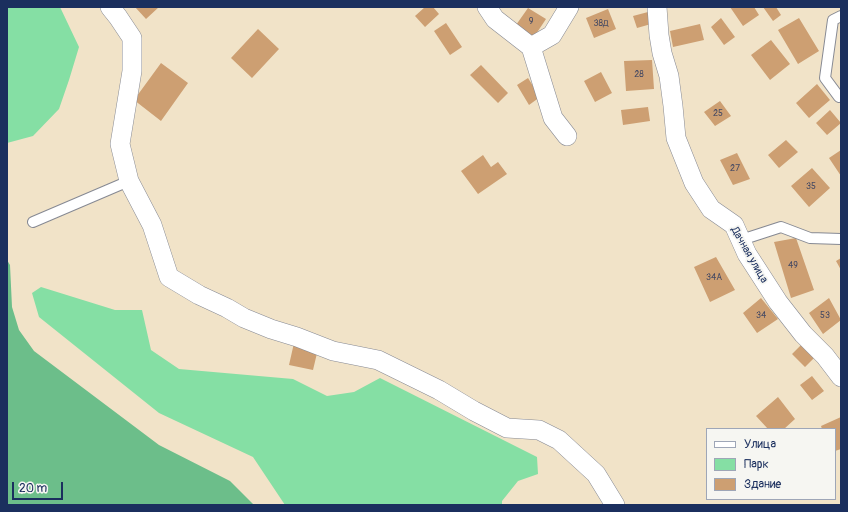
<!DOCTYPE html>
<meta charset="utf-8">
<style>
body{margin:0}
#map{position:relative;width:848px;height:512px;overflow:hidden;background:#f1e3c8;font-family:Pangolin,sans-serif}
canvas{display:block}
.frame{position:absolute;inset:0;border:8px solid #1b2f5e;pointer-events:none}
.legend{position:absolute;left:706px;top:428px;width:130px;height:72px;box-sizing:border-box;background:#f6f6f2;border:1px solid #9ea6b7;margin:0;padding:5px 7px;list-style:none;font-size:12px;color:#1b2f5e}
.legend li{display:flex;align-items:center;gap:8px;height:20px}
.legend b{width:20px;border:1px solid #9ea6b7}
.scale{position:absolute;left:12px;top:482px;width:51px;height:18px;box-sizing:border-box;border:2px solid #1b2f5e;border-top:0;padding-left:5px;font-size:12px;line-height:14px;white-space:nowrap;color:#1b2f5e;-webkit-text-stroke:3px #f6f6f2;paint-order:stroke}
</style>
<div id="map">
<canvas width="848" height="512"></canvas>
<div class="frame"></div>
<ul class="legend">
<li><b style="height:5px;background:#fff"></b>Улица</li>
<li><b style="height:11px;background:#85dfa4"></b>Парк</li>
<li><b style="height:11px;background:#cd9f72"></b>Здание</li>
</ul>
<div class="scale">20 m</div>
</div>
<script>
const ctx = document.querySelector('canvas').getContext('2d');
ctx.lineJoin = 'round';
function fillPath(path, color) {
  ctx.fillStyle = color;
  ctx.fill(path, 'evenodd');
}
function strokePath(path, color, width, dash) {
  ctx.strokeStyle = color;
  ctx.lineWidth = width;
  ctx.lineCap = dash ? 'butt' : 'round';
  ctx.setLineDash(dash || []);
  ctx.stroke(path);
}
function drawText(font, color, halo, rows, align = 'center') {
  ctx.font = font + ' Pangolin,sans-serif';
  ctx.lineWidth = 3.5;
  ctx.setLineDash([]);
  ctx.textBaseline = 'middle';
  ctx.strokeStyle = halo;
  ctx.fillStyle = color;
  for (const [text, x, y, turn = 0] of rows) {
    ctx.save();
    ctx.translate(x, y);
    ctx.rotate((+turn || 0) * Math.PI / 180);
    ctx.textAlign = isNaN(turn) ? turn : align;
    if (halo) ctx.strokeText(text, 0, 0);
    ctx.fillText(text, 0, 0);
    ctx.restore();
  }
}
const green = new Path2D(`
 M 7,7 L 60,7 L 79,47 L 69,80 L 59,109 L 33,136 L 7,143 Z
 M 41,287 L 115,310 L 142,310 L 151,350 L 179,369 L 293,379 L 327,396 L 354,392 L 380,378 L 537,457 L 538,474 L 518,481 L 502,501 L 502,505 L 285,505 L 253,457 L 159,413 L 39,317 L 32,293 Z`);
const forest = new Path2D(`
 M 7,260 L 10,265 L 12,307 L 19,330 L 34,351 L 159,445 L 230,481 L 254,505 L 7,505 Z`);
const building = new Path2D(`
 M 135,7 L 159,7 L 146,19 Z
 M 425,7 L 433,7 L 439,14 L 425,27 L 415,16 Z
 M 730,7 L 754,7 L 759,15 L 743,26 Z
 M 763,7 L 776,7 L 781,15 L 773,21 Z
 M 528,8 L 546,19 L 534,37 L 516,25 Z
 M 608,9 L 616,29 L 594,38 L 586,18 Z
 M 648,12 L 651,24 L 637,28 L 633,16 Z
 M 721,18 L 735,37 L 724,45 L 711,27 Z
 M 799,18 L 819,51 L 798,64 L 778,30 Z
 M 446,23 L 462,47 L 450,55 L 434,31 Z
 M 700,24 L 704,40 L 673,47 L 670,31 Z
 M 258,29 L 279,49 L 252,78 L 231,58 Z
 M 771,40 L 790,64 L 770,80 L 751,55 Z
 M 652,60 L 654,89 L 626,91 L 624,61 Z
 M 161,63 L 188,83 L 161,121 L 134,100 Z
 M 481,65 L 508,93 L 498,103 L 470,75 Z
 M 601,72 L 612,93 L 595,102 L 584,81 Z
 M 528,78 L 540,97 L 529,105 L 517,85 Z
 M 817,84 L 830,100 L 809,118 L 796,103 Z
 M 720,101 L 731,116 L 715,126 L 704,112 Z
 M 648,107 L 650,121 L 623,125 L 621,110 Z
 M 830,110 L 841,123 L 827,135 L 816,123 Z
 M 786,140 L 798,152 L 779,168 L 768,155 Z
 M 841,150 L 841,176 L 829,158 Z
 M 737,153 L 750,179 L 733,185 L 720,160 Z
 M 483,155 L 491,167 L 498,162 L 507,174 L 478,194 L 461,171 Z
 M 812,168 L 830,188 L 809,207 L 791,186 Z
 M 796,238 L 814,290 L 791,298 L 774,242 Z
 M 716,257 L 735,290 L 710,302 L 694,267 Z
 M 841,258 L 841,270 L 836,261 Z
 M 761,298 L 778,319 L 757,333 L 743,313 Z
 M 829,298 L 841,320 L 823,334 L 809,313 Z
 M 294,343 L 318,349 L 313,370 L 289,365 Z
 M 801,345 L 814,358 L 805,367 L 792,354 Z
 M 812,376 L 824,391 L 812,400 L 800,385 Z
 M 778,397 L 795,419 L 784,429 L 768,429 L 756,416 Z
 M 841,417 L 841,449 L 835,451 L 835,429 L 822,429 L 821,426 Z`);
const lane = new Path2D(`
 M 839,97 L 825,78 L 833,20 L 841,16
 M 33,222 L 129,181
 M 741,240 L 781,227 L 810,238 L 841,239`);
const street = new Path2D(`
 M 110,7 L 118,17 L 132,38 L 132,71 L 120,144 L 129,181 L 152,225 L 169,277 L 199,295 L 227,308 L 244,318 L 271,329 L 297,337 L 333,351 L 378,360 L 439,390 L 474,411 L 507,428 L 539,430 L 559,440 L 596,474 L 615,505
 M 487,7 L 495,19 L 531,47
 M 657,7 L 659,35 L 662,53 L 669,76 L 673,106 L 676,138 L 694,183 L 711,209 L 734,225 L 747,254 L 778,302 L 803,334 L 825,356 L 841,377
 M 567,136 L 553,118 L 531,47 L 552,35 L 569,7`);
const numberNames = [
 ["9",531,22],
 ["38Д",601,24],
 ["28",639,75],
 ["25",718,114],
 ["27",735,169],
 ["35",811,187],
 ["49",793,266],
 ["34А",714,278],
 ["34",761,316],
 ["53",825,316]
];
const streetNames = [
 ["Дачная улица",749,255,60]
];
fillPath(green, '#85dfa4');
fillPath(forest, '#6cbe8a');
fillPath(building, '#cd9f72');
strokePath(lane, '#868993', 12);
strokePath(street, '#868993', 20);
strokePath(lane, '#fff', 10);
strokePath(street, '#fff', 19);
drawText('9px', '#484b63', null, numberNames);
drawText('11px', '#1b2f5e', '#f6f6f2', streetNames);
</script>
